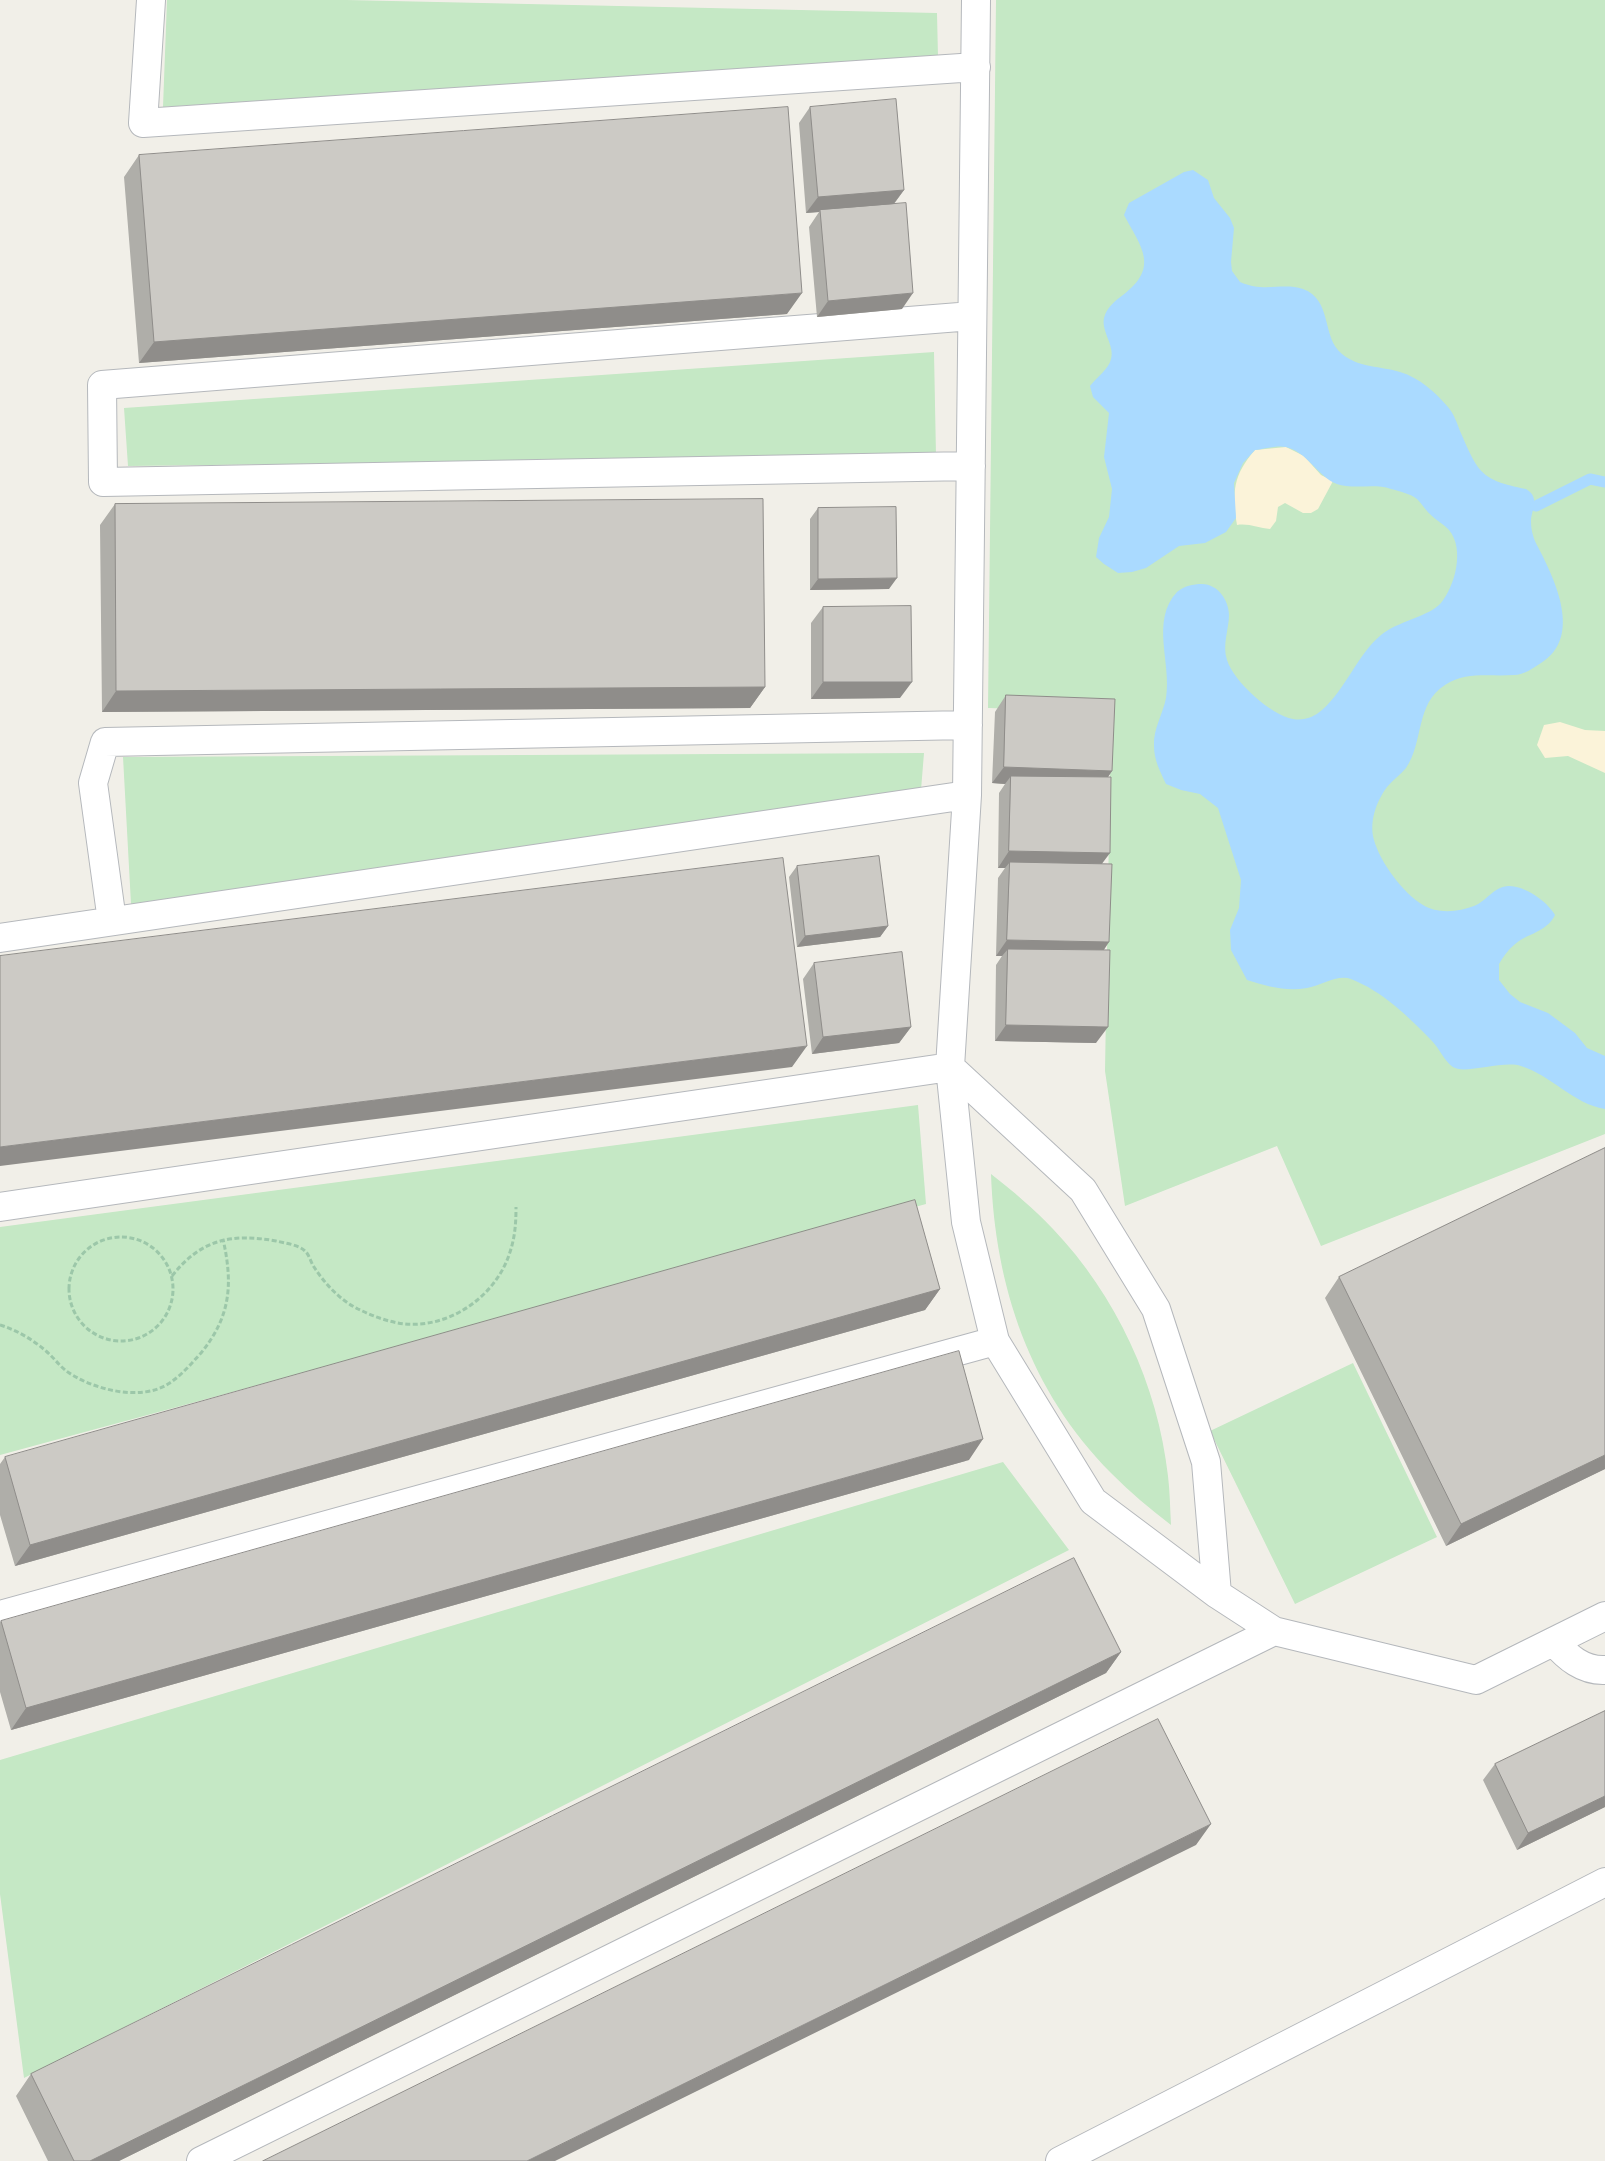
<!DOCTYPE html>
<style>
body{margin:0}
canvas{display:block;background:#f1efe8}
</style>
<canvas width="1605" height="2161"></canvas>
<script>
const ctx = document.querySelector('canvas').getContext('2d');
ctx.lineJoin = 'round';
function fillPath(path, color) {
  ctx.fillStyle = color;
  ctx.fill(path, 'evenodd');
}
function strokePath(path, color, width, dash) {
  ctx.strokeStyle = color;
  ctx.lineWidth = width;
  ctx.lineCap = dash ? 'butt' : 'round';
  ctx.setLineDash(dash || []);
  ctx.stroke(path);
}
const green = new Path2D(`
 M 167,0 L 346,0 L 937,13 L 938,57 L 163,107 Z
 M 996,0 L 1605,0 L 1605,1134 L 1321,1246 L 1277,1146 L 1125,1206 L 1105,1071 L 1111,712 L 988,708 Z
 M 934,352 L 936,456 L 128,466 L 124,408 Z
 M 924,753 L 921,790 L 131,904 L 123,757 Z
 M 918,1105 L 926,1204 L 0,1455 L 0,1227 Z
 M 991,1174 C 1013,1191 1034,1209 1053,1229 C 1116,1295 1158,1385 1168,1476 C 1170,1492 1170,1509 1171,1525 C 1150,1509 1130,1492 1111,1473 C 1030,1391 995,1287 991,1174 Z
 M 1353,1363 L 1437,1537 L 1295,1604 L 1210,1431 Z
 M 1003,1462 L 1069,1550 L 24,2078 L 0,1894 L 0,1760 Z`);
const sand = new Path2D(`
 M 1286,447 L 1304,456 L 1321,475 L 1333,481 L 1318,509 L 1311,513 L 1303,513 L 1285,503 L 1278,507 L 1276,521 L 1270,529 C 1259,528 1248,523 1237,525 C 1232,492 1233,475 1255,450 Z
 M 1560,722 L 1585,730 L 1605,731 L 1605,773 L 1568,756 L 1545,758 L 1537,745 L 1544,725 Z`);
const water = new Path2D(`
 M 1193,170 L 1208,180 L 1214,198 L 1230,218 L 1234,228 L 1231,262 L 1232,271 L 1240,282 C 1265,293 1282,282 1303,289 C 1333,300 1321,337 1342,354 C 1359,368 1381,366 1400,372 C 1420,378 1435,392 1448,407 C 1454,414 1457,423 1460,431 C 1478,472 1480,480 1526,489 C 1541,498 1531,510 1531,522 C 1531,531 1534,540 1538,547 C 1555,580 1583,637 1541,663 C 1533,668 1524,675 1514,675 C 1489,677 1467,671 1445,685 C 1415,704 1424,742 1406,768 C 1400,775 1393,780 1387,787 C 1376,802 1369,822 1374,840 C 1380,862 1403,893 1423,905 C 1437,914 1459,912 1474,906 C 1487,901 1494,886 1509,886 C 1525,886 1547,901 1555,915 C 1546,933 1527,933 1514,945 C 1508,950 1503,957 1499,964 L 1499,980 L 1510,994 L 1520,1002 L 1548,1013 L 1575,1033 L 1587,1048 L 1605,1056 L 1605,1109 C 1573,1104 1551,1075 1521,1066 C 1503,1060 1464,1075 1453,1067 C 1445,1062 1439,1048 1432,1041 C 1409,1017 1382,991 1351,979 C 1338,974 1320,986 1307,988 C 1286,992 1267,986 1247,980 L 1231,950 L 1230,930 L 1239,908 L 1241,880 L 1218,808 L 1200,794 L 1181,790 L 1166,784 C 1160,771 1154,760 1154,746 C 1153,729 1163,714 1166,698 C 1172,663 1150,621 1177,592 C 1184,586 1193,584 1202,584 C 1218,584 1229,601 1229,615 C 1229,629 1222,645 1227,660 C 1234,682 1271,715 1293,719 C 1304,721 1314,717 1322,710 C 1346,689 1357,655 1381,635 C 1396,622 1430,616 1441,603 C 1455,586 1465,549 1449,530 C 1445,525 1437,521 1432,516 C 1426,511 1422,504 1417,499 C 1411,494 1399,491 1391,489 C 1377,484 1361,488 1346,486 C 1320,484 1311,453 1286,447 C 1277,445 1264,449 1255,450 L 1243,463 L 1234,483 L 1236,518 L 1226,532 L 1205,543 L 1179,546 L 1146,568 L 1132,572 L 1118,573 L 1104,564 L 1096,557 L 1099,538 L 1109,517 L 1112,489 L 1104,457 L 1109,413 L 1093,397 L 1090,386 C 1096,378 1109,369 1111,359 C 1115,346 1101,331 1104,318 C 1107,307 1115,301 1123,295 C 1160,267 1141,247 1124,215 L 1129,203 L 1184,172 Z`);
const stream = new Path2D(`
 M 1536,506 L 1590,479 L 1605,482`);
const path = new Path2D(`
 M69 1289a52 52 0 1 1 104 0a52 52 0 1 1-104 0Z
 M 172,1276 C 201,1239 232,1233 276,1241 C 285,1243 299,1245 305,1251 C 309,1254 311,1263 314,1267 C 325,1284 340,1300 358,1309 C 377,1318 398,1326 420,1324 C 460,1321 498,1291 510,1252 C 515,1237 516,1223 516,1207
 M 0,1325 C 17,1330 33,1340 46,1351 C 53,1357 58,1364 65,1370 C 90,1389 140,1402 168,1384 C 181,1376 191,1364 201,1353 C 231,1316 233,1284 223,1239`);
const minor = new Path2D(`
 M 151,0 L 143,123 L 976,67
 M 976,0 L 967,795 L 950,1067 L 966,1222 L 995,1341 L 1093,1501 L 1217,1594 L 1274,1631 L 1476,1680 L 1605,1616
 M 971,466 L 103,482 L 102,385 L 972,316
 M 112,921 L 93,783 L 105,742 L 968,725
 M 0,938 L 967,795
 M 0,1207 L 950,1067 L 1083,1190 L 1156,1309 L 1206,1462 L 1217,1594
 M 0,1615 L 995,1341
 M 1554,1642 C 1567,1657 1583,1671 1605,1670
 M 201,2161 L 1274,1631
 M 1060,2161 L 1605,1882`);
const wall = new Path2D(`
 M 810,107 L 904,190 L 894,204 L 902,309 L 817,317 L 809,227 L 819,212 L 806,213 L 799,123 Z
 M 139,155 L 787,314 L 139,363 L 124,177 Z
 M 115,504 L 765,687 L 750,708 L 102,712 L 100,525 Z
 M 818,508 L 889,589 L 810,590 L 810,519 Z
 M 823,607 L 900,698 L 811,699 L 811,623 Z
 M 1006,695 L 1112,771 L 1108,777 L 1102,864 L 1104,950 L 1096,1043 L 995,1041 L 996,965 L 1002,956 L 996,956 L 998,878 L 1005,868 L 998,868 L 999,793 L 1005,784 L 992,783 L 995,712 Z
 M 797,866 L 888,926 L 880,937 L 797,947 L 789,877 Z
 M 814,963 L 911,1027 L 899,1043 L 812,1054 L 803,979 Z
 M 1605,1148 L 1605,1469 L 1446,1546 L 1325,1298 L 1339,1277 Z
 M 940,1289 L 925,1310 L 15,1566 L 0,1515 L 0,1464 L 5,1457 Z
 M 969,1460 L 11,1730 L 0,1692 L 0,1622 L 1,1621 Z
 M 1121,1652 L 1106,1673 L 119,2161 L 48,2161 L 16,2096 L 31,2074 Z
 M 1605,1711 L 1605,1807 L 1517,1850 L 1483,1780 L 1495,1764 Z`);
const shadedWall = new Path2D(`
 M 904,190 L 892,206 L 820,210 L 819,212 L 806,213 L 818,197 Z
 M 802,293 L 787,314 L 139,363 L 154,342 Z
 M 913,293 L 902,309 L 817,317 L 828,301 Z
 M 897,578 L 889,589 L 810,590 L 818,579 Z
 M 823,682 L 912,682 L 900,698 L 811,699 Z
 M 765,687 L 750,708 L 102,712 L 116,691 Z
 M 1004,767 L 1112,771 L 1101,787 L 1011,776 L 1005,784 L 992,783 Z
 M 1009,851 L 1110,853 L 1098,869 L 1010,862 L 1005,868 L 998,868 Z
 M 888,926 L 880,937 L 797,947 L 805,936 Z
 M 1007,940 L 1109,942 L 1098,959 L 1008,949 L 1002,956 L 996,956 Z
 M 1006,1025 L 1108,1027 L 1096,1043 L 995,1041 Z
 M 911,1027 L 899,1043 L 812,1054 L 823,1037 Z
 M 807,1046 L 792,1067 L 0,1166 L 0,1147 Z
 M 940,1289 L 925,1310 L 15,1566 L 30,1545 Z
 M 983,1439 L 969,1460 L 11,1730 L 26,1708 Z
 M 1605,1455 L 1605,1469 L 1446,1546 L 1461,1524 Z
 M 1121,1652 L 1106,1673 L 119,2161 L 90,2161 Z
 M 1605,1796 L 1605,1807 L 1517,1850 L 1528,1833 Z
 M 1211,1824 L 1196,1845 L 555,2161 L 527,2161 Z`);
const building = new Path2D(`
 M 896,99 L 904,190 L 818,197 L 810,107 Z
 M 788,107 L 802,293 L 154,342 L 139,155 Z
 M 906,203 L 913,293 L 828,301 L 820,210 Z
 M 763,499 L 765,687 L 116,691 L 115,504 Z
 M 896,507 L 897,578 L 818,579 L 818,508 Z
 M 911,606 L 912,682 L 823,682 L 823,607 Z
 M 1006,695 L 1115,699 L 1112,771 L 1004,767 Z
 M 1011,776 L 1111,777 L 1110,853 L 1009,851 Z
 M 879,856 L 888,926 L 805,936 L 797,866 Z
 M 783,858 L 807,1046 L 0,1147 L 0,956 Z
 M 1010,862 L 1112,864 L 1109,942 L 1007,940 Z
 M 1008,949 L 1110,950 L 1108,1027 L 1006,1025 Z
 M 902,952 L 911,1027 L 823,1037 L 814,963 Z
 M 1605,1148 L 1605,1455 L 1461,1524 L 1339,1277 Z
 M 915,1200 L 940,1289 L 30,1545 L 5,1457 Z
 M 959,1351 L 983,1439 L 26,1708 L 1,1621 Z
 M 1074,1558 L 1121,1652 L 90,2161 L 74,2161 L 31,2074 Z
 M 1605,1711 L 1605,1796 L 1528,1833 L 1495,1764 Z
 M 1158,1719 L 1211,1824 L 527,2161 L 263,2161 Z`);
fillPath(green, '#c5e8c5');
fillPath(sand, '#fbf3d9');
fillPath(water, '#aadaff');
strokePath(stream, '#aadaff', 11);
strokePath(minor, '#b5b8bc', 30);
strokePath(path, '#9cc7a9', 3, [5, 2.5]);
strokePath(minor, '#fff', 28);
fillPath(wall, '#afaea9');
fillPath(shadedWall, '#8f8d8a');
fillPath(building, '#cccac5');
strokePath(building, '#8f8d8a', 1);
</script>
